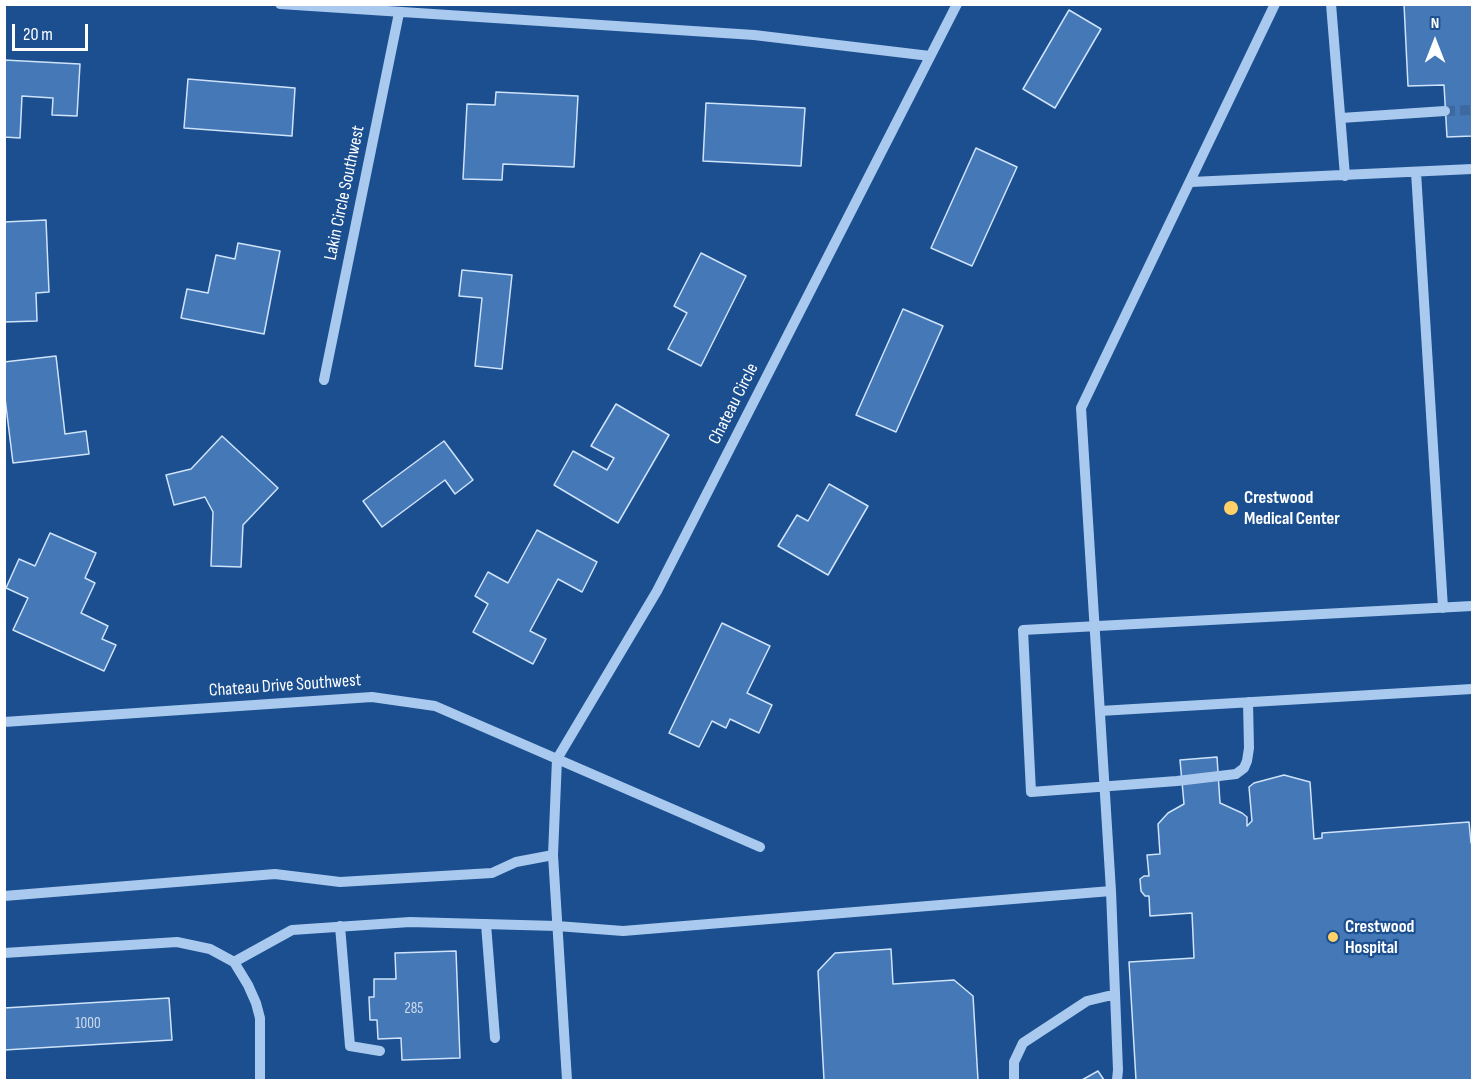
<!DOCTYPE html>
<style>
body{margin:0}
#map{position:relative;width:1477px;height:1085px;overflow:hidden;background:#1b4f8f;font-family:"Sofia Sans Condensed",sans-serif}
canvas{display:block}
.frame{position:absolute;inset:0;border:6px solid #fff;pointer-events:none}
.north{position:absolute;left:1405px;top:12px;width:60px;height:60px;-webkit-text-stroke:4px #1b4f8f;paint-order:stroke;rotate:0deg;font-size:16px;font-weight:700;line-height:24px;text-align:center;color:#fff}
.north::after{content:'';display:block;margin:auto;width:21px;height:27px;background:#fff;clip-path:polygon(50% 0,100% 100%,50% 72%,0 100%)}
.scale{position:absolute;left:12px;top:24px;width:76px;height:27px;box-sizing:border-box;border:3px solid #fff;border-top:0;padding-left:8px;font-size:18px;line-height:21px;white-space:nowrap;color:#fff;-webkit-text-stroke:4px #1b4f8f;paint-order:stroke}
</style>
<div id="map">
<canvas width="1477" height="1085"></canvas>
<div class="frame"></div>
<div class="north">N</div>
<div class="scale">20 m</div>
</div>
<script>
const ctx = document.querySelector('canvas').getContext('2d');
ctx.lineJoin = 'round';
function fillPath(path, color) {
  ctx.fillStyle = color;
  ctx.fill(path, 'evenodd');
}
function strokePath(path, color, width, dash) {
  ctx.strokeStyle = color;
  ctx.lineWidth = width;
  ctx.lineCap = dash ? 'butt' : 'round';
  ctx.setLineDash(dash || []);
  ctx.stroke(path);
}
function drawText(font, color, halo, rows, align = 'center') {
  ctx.font = font + ' "Sofia Sans Condensed",sans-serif';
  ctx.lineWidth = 4.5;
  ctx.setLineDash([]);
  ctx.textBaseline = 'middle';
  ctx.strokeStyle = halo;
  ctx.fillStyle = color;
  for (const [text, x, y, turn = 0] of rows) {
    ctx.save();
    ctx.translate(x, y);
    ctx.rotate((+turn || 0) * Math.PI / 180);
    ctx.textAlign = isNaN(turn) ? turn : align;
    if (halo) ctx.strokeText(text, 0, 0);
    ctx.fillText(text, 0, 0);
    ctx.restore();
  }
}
const building = new Path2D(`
 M 1404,4 L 1472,4 L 1472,136 L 1447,137 L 1444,85 L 1408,86 Z
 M 1069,10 L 1101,29 L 1055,108 L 1023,89 Z
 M 4,60 L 80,64 L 77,116 L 52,115 L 53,98 L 22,96 L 20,138 L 4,137 Z
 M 188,79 L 295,88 L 292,136 L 184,128 Z
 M 496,92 L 578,96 L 574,167 L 503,164 L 502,180 L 463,179 L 467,104 L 495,105 Z
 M 706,103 L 805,108 L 801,166 L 703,161 Z
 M 976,148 L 1017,167 L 972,266 L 931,248 Z
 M 46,220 L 49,292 L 36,293 L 37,321 L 4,322 L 4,222 Z
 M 238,243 L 280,251 L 264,334 L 181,318 L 187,289 L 208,293 L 216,255 L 235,259 Z
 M 701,253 L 746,276 L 701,366 L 668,349 L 687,313 L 674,306 Z
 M 462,270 L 512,275 L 502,369 L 475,366 L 482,298 L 459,296 Z
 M 903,309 L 943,326 L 896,432 L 856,415 Z
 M 56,356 L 65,434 L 86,431 L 89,454 L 13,463 L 4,390 L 4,362 Z
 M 616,404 L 669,435 L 618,523 L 554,485 L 573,451 L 607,470 L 614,458 L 591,446 Z
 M 222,436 L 278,488 L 243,525 L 241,567 L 211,566 L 213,512 L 205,497 L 174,505 L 166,475 L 191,469 Z
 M 444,441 L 473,480 L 455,494 L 445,480 L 382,527 L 363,501 Z
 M 829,484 L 868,506 L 828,575 L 778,546 L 797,515 L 808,521 Z
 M 537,530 L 597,562 L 582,592 L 558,579 L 530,631 L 546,639 L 533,664 L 473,632 L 488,604 L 475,596 L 488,572 L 508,583 Z
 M 50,533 L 96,553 L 85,578 L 95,583 L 81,613 L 108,626 L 102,639 L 116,645 L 104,671 L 13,630 L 28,598 L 6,588 L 19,559 L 35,566 Z
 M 722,623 L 770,646 L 747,693 L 772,705 L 759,733 L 730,719 L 726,728 L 712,721 L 699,747 L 669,733 Z
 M 1217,757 L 1220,803 L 1242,813 L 1247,817 L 1247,826 L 1252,821 L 1249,787 L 1254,783 L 1284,775 L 1310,782 L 1314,839 L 1322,838 L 1322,833 L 1469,822 L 1471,843 L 1472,843 L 1472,1080 L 1136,1080 L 1129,962 L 1194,958 L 1192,913 L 1150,916 L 1149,896 L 1145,896 L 1141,891 L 1140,879 L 1144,876 L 1149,876 L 1147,855 L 1160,854 L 1158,824 L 1168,813 L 1184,804 L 1180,760 Z
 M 891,949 L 893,984 L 954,980 L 973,996 L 978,1080 L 824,1080 L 818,971 L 835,953 Z
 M 456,951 L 460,1058 L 402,1060 L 401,1038 L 378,1039 L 377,1020 L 370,1020 L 369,997 L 374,997 L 374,979 L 396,979 L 395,953 Z
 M 169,998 L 172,1040 L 4,1050 L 4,1008 Z
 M 1098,1071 L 1104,1080 L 1082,1080 Z`);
const minorTunnel = new Path2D(`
 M 1445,111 L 1472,110`);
const minor = new Path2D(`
 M 280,4 L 754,35 L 930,56
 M 1331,4 L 1345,176
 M 1341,118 L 1445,111
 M 1416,172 L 1443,608
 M 1191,182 L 1472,169
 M 324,380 L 399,13
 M 1248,702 L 1249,748 L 1247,761 L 1244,768 L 1236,774 L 1177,781 L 1031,792 L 1023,630 L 1472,606
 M 1100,711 L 1472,689
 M 4,722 L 372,697 L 435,706 L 760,847
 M 1111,891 L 1118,1070 L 1117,1080
 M 4,896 L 275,874 L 340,882 L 492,873 L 516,862 L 553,855
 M 486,924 L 495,1038
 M 340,926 L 350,1046 L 380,1051
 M 4,953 L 177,942 L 210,949 L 234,962 L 248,985 L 256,1003 L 260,1018 L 260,1080
 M 234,962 L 292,930 L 410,922 L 557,926 L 623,931 L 1111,891 L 1081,408 L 1275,4
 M 567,1080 L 553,855 L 557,759 L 657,591 L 957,4
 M 1014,1080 L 1014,1062 L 1023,1043 L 1087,1001 L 1108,996 L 1115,996`);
const markers = [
 [1231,508,8,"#ffd166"],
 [1333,937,6,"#ffd166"]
];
const numberNames = [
 ["285",414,1009],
 ["1000",88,1024]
];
const streetNames = [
 ["Lakin Circle Southwest",345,193,-78],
 ["Chateau Circle",734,404,-63],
 ["Chateau Drive Southwest",285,686,-4]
];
const poiNames = [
 ["Crestwood",1244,498],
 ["Medical Center",1244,519],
 ["Crestwood",1345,927],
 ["Hospital",1345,948]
];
fillPath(building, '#4478b7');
strokePath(building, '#cfe3fa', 1.5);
strokePath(minorTunnel, '#3d69a0', 10, [10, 5]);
strokePath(minor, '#a9c9ee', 10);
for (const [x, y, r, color] of markers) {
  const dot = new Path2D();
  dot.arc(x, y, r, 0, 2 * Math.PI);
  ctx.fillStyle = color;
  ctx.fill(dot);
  strokePath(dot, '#1b4f8f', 2);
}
drawText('15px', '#d0dded', null, numberNames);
drawText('18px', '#fff', '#1b4f8f', streetNames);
drawText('bold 18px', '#fff', '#1b4f8f', poiNames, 'left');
</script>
